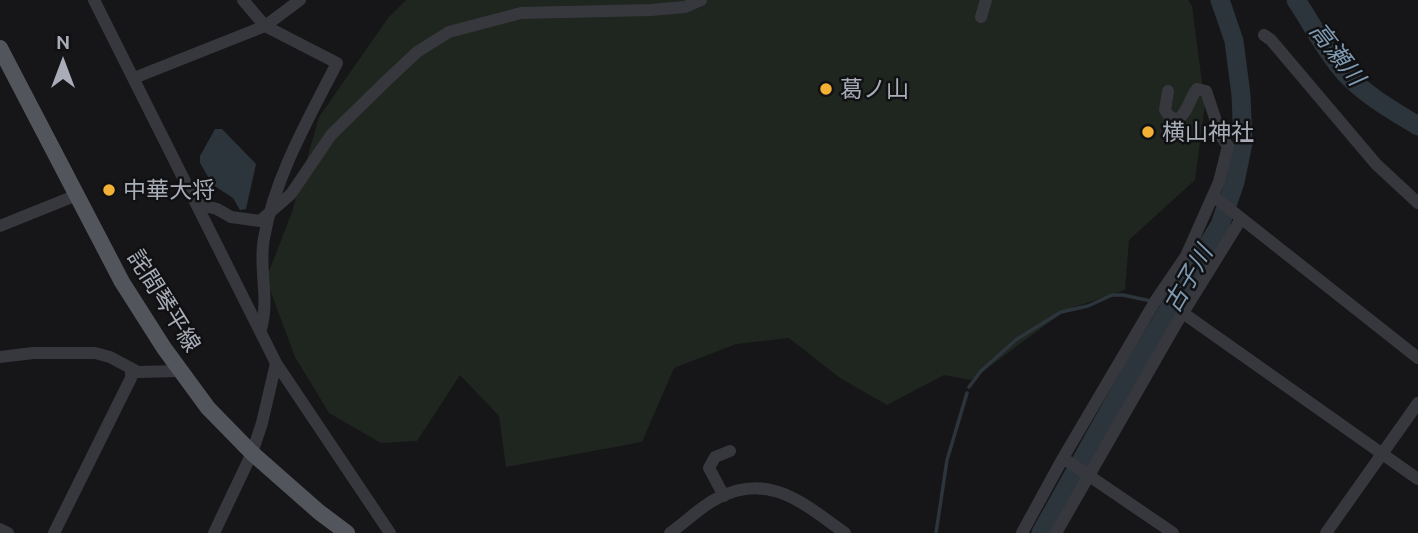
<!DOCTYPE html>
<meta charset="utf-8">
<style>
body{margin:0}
#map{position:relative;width:1418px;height:533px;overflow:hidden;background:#161618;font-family:Ubuntu,sans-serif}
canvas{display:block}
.north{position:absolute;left:28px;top:28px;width:70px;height:70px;-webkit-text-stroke:5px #111113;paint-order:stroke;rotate:0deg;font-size:19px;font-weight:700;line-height:28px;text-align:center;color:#a8adb8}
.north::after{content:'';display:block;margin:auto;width:24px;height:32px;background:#a8adb8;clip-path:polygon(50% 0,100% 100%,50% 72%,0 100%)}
</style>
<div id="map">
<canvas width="1418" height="533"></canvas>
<div class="north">N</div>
</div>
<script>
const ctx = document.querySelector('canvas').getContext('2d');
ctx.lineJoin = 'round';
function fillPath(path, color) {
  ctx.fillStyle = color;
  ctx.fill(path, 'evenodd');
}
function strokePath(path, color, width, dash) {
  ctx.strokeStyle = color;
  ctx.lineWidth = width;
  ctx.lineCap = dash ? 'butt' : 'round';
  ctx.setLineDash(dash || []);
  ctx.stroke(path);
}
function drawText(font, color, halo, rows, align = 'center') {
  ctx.font = font + ' Ubuntu,"Noto Sans JP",sans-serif';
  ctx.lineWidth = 5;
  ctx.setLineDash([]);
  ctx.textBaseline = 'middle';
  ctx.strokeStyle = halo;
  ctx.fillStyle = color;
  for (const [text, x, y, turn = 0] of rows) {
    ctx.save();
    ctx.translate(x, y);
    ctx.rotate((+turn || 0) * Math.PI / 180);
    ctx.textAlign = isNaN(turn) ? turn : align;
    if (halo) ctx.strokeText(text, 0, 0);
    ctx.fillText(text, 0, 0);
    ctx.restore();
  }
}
const green = new Path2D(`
 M 406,0 L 1188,0 L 1192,6 L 1205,105 L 1195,180 L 1129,240 L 1125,290 L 1066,310 L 971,380 L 944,375 L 887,405 L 840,378 L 789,338 L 736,344 L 674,368 L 642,442 L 506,467 L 499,416 L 460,375 L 417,441 L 381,443 L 329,413 L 295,357 L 266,279 L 292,212 L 319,117 L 388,18 Z`);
const water = new Path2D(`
 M 215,129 L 222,129 L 256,164 L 246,209 L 240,210 L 233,198 L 213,185 L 200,163 L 200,156 Z`);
const stream = new Path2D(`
 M 1159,303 L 1171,306
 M 969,387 L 981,371 L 1017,339 L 1061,312 L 1088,306 L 1112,295 L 1123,295 L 1151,301
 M 936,533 L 947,460 L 967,393`);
const river = new Path2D(`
 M 1296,0 C 1312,24 1325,50 1344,72 C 1365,95 1392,110 1418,126
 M 1041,533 L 1131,372 L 1220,225 L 1235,182 L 1243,143 L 1241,95 L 1234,41 L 1220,0`);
const minor = new Path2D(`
 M 94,0 L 276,363 L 390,533
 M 243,0 L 265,26 L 337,63 C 309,118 275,176 264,238 C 258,268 270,298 261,329
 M 981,17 L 986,0
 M 1264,35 L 1271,40 L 1376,164 L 1418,203
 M 134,78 L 265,26 L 300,0
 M 1213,196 L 1418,358
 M 198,204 L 217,209 L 231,217 L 260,221 L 291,194 L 331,135 L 383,84 L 417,52 L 449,32 L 521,13 L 651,10 L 685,7 L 701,0
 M 0,226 L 77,195
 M 1183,313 L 1418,479
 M 0,357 L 33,353 L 95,353 L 110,357 L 138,372 L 181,371
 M 1063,458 L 1173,533
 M 724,496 L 709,468 L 715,457 L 730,451
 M 0,529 L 8,533
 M 54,533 L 131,378 L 131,368
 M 214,533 L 252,453 L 262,423 L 276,363
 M 670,533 C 686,522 701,506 718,498 C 770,471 805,505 845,533
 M 1022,533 L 1063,458 L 1156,300 L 1186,256 L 1219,182 L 1228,146 L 1221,136 L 1206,91 L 1197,89 C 1189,99 1188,113 1177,120 L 1169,116 L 1165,110 L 1168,91
 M 1056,533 L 1176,324 L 1241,219
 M 1326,533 L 1418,403`);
const major = new Path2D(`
 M 0,48 L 122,282 L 164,348 L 208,408 L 252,453 L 319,512 L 347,533`);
const markers = [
 [826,89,7,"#f2b134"],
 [1148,132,7,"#f2b134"],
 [109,190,7,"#f2b134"]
];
const poiNames = [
 ["葛ノ山",840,89],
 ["横山神社",1162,132],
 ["中華大将",123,190]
];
const streetNames = [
 ["詫間琴平線",164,301,58]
];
const waterNames = [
 ["高瀬川",1337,54,52],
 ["古子川",1188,279,-60]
];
fillPath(green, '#1e261f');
fillPath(water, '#2c353c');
strokePath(stream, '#2c353c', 3.5);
strokePath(river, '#2c353c', 19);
strokePath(minor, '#37383d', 12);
strokePath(major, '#53555c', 16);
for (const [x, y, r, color] of markers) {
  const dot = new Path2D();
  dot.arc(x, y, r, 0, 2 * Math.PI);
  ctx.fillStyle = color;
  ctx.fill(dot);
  strokePath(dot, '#111113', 2.5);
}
drawText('23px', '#a8adb8', '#111113', poiNames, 'left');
drawText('23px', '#a8adb8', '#111113', streetNames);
drawText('italic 24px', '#7f9bb3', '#111113', waterNames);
</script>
